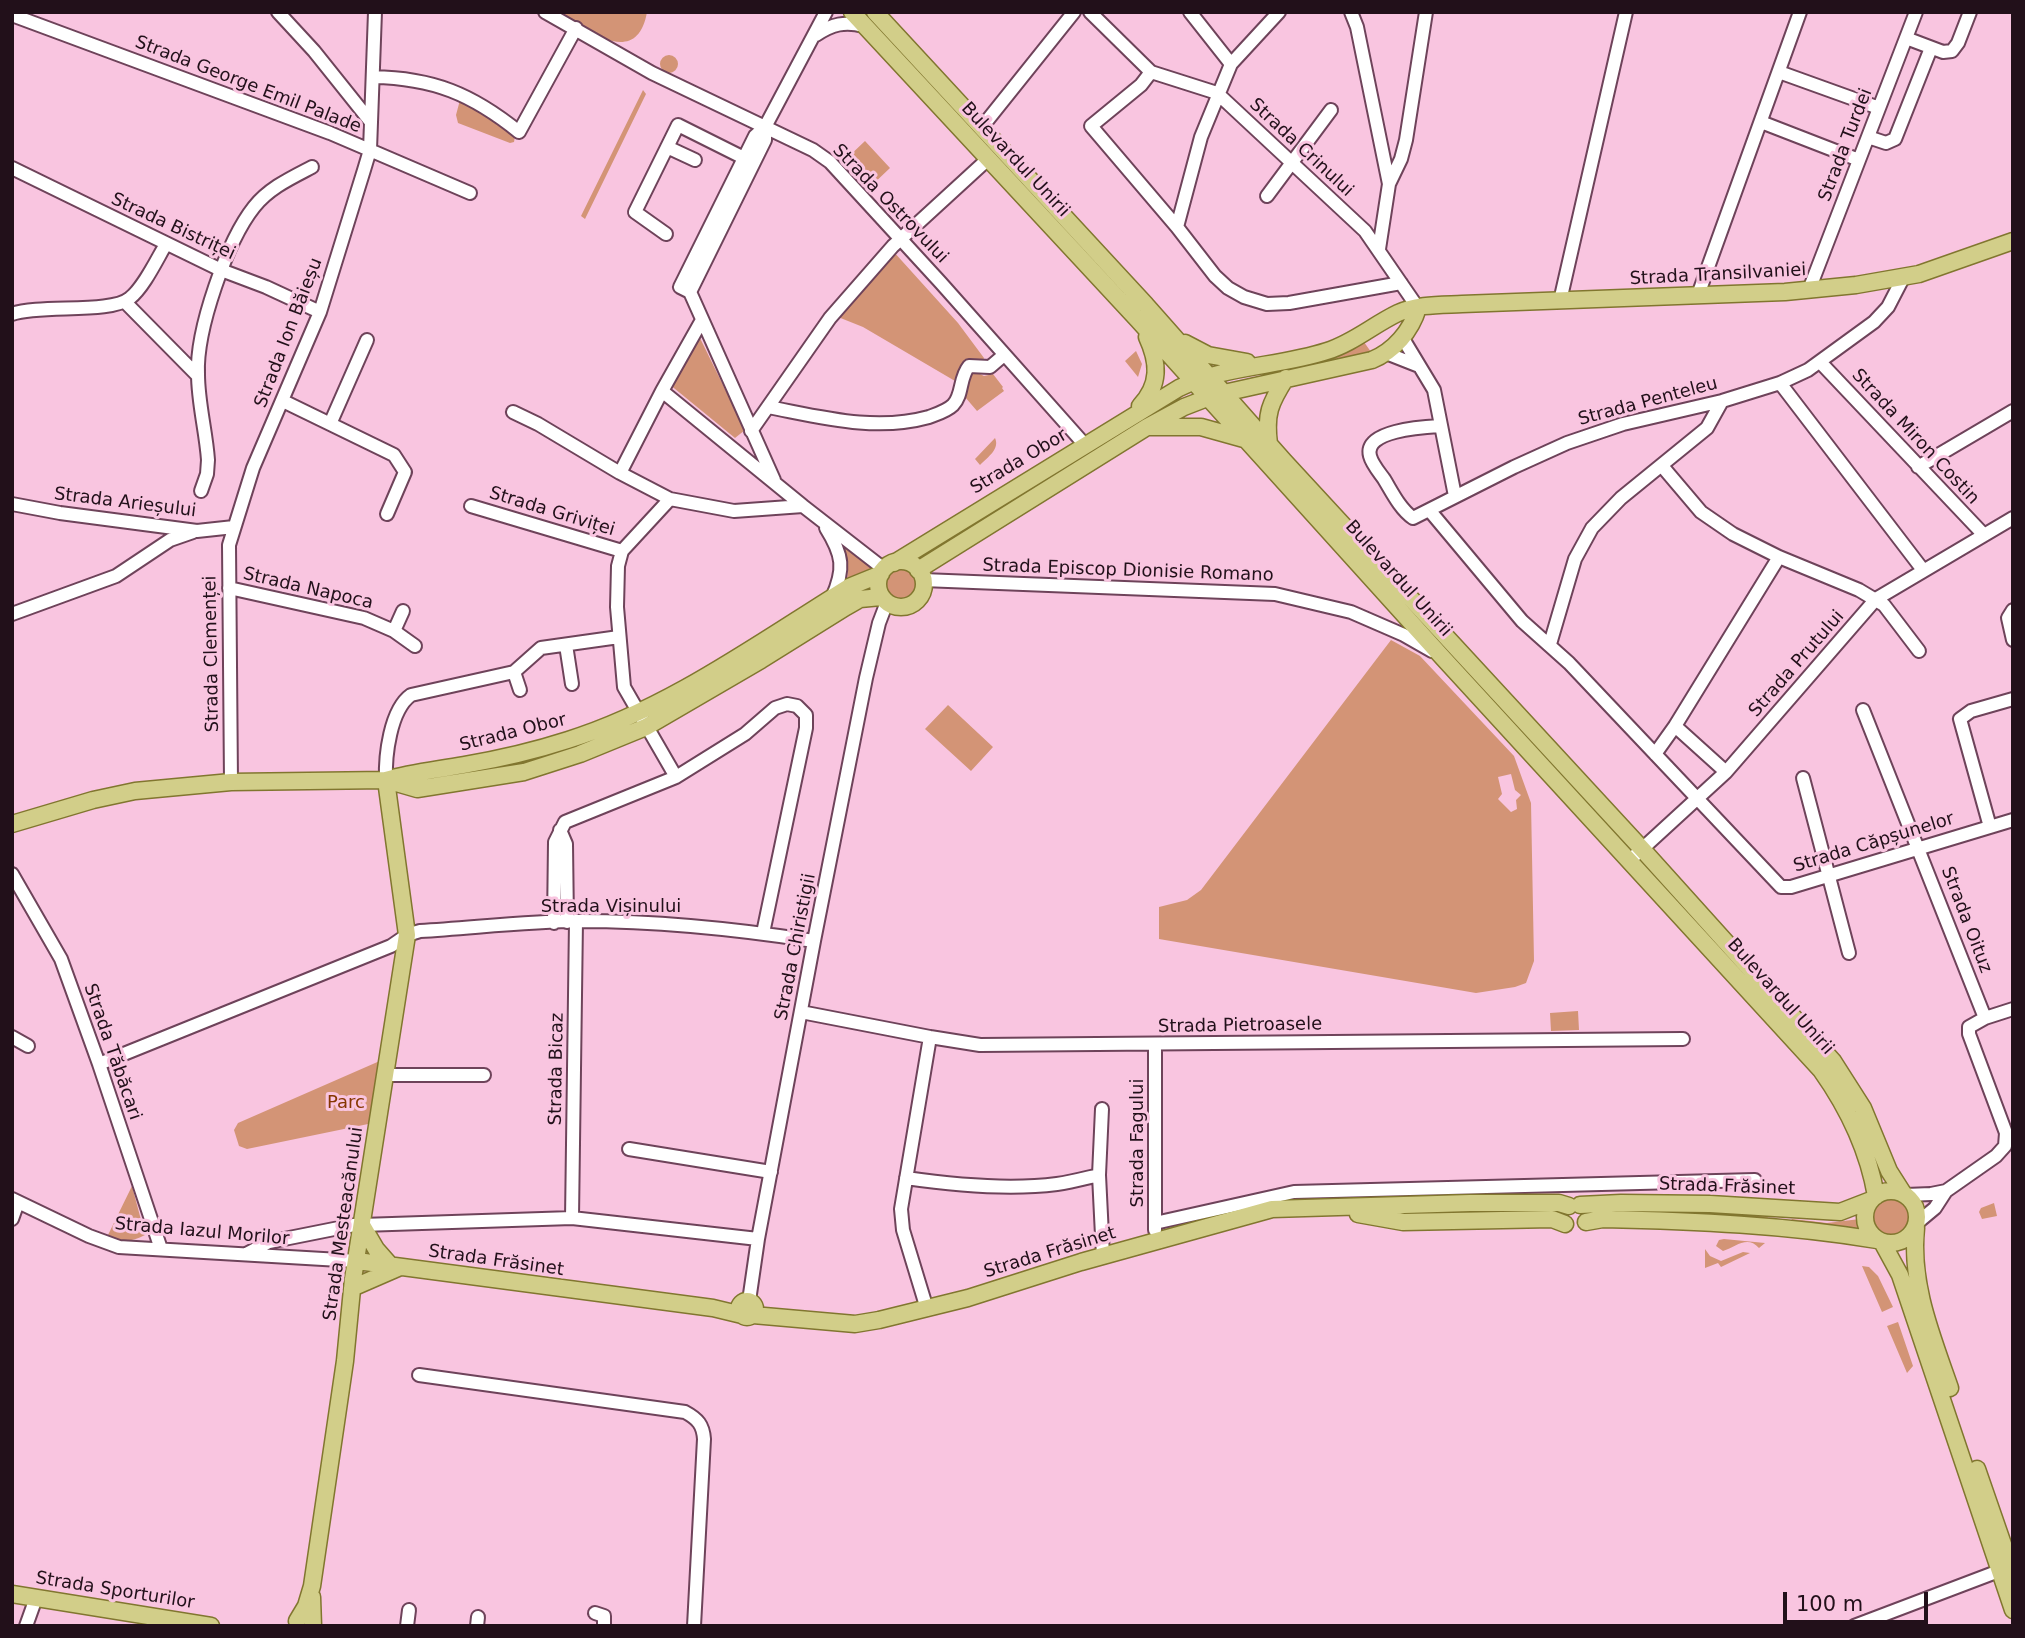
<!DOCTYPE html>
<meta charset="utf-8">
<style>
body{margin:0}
#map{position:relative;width:2025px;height:1638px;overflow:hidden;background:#f9c5e0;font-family:"DejaVu Sans",sans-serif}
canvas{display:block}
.frame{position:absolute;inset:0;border:14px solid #22101a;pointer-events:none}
.scale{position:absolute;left:1783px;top:1592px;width:145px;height:32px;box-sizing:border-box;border:4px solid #22101a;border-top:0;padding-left:9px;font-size:21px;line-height:24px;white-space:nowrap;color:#22101a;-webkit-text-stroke:5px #f9c5e0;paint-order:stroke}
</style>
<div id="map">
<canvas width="2025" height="1638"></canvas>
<div class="frame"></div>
<div class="scale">100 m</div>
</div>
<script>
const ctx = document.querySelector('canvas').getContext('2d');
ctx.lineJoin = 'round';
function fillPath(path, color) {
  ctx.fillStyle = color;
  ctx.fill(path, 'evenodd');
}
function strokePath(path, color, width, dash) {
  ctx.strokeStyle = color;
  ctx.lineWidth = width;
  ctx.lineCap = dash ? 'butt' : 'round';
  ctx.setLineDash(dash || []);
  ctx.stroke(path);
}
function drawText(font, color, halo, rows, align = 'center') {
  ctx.font = font + ' "DejaVu Sans",sans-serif';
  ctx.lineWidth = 6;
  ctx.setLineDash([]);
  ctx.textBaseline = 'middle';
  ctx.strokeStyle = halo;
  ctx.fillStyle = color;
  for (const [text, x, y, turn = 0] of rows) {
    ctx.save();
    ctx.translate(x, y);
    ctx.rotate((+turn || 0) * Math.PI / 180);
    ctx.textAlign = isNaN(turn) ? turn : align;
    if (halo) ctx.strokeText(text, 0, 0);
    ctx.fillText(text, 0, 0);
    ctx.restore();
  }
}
const green = new Path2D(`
 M 556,12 L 647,12 C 637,70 585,29 556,12 Z
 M660 64a9 9 0 1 1 18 0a9 9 0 1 1-18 0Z
 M 643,90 L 646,94 L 585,219 L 581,216 Z
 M 466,98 L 515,136 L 514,142 L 510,143 L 458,123 L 456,115 L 460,100 Z
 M 865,141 L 890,168 L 870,187 L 845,160 Z
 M 893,251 L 958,323 L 984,358 L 983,360 C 966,358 960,366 955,381 L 863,327 L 838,317 Z
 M 699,336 L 745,430 L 735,438 L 669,384 Z
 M 1364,342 L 1371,352 L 1362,355 L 1237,378 L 1232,373 Z
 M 1136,351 L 1142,364 L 1138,377 L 1125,361 Z
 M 974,371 L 984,376 L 993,374 L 1003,387 L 1002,388 L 1004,391 L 977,411 L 965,397 L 967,380 Z
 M 1178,396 L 1180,399 L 930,554 L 921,550 Z
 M 995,438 C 1000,449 988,457 980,465 L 975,459 Z
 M 841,543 L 874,568 L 873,571 L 847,580 L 848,564 Z
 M882 585a19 19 0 1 1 38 0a19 19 0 1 1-38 0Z
 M 1391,640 L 1420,656 L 1514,756 L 1531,803 L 1534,961 L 1526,983 L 1515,987 L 1476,993 L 1159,939 L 1159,907 L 1187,900 L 1201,890 ZM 1511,774 L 1515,790 L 1521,795 L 1516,800 L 1517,809 L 1511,812 L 1498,799 L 1502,794 L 1498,777 Z
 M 948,705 L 993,747 L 971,771 L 925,729 Z
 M 1578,1011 L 1579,1030 L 1551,1031 L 1550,1013 Z
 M 382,1060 L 373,1123 L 247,1149 L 239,1146 L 234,1130 L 238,1123 Z
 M 132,1186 L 145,1235 C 131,1242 122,1243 108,1235 Z
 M1872 1218a19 19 0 1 1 38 0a19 19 0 1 1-38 0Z
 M 1994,1203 L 1997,1216 L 1982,1219 L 1979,1212 L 1981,1208 Z
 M 1593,1210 L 1767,1216 L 1769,1221 L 1593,1216 L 1591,1211 Z
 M 1792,1219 L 1827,1223 L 1860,1219 L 1862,1233 L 1789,1224 Z
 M 1724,1239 L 1765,1243 L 1759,1248 C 1747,1235 1736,1247 1723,1251 L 1716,1246 L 1719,1240 Z
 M 1705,1249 L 1710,1256 L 1721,1261 L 1743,1252 L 1750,1253 L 1721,1267 L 1718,1263 L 1705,1268 Z
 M 1862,1266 L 1869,1267 L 1878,1276 L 1893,1307 L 1882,1312 Z
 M 1898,1322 L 1913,1366 L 1907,1373 L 1887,1326 Z`);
const minor = new Path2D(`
 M 278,12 L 314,51 L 370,121
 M 545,12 L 652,73 L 813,150 L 830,162 L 941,283 L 1085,445
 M 1090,12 L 1151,72 L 1217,93 L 1365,231 L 1418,308
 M 1351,12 L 1357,27 L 1389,184 L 1379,249
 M 12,15 L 330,133 L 470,193
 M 816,35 C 832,24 845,21 864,26
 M 1906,38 L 1943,52 L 1952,51 L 1958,43 L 1970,12
 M 1231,64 L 1279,12
 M 1151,72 L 1141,85 L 1091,126 L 1177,227 L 1215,276 L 1228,288 L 1244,297 L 1267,304 L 1289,303 L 1401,283
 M 1779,72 L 1879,108
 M 373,77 C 433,78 472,94 519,132 L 576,28
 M 1761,122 L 1859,160
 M 982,127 L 1074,12
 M 1868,137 L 1886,143 L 1895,139 L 1931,48
 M 667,147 L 695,160
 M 12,168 L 221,270 L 266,287 L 320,312
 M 1389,184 L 1401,159 L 1406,140 L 1426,12
 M 1267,196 L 1331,110
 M 1177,227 L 1201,137 L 1231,64 L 1190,12
 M 666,234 L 635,212 L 678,125 L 744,158
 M 1809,290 L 1916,12
 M 690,292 L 680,287 L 685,277 L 755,136 L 765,127 L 826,12
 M 690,292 L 774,480
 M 690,292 L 765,140 L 765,127
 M 1698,295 L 1800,12
 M 1560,301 L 1626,12
 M 125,302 L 198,376
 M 12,314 C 41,304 111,314 130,298 C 144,287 157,259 166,244
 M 1402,337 L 1434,390 L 1455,496
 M 1386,353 L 1419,366
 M 1821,363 L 1984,535
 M 1780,383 L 1923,570
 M 662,391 L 803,506 L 884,569
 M 283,401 L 394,455 L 405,472 L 387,514
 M 768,407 C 821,417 875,432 929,417 C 937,414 947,411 953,405 C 963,395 959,378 969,366 L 990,367 L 1004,355
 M 513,412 L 538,424 L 620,473 L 670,499 L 734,511 L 803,506
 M 330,424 L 367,340
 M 1441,426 C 1424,427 1363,430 1370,456 C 1372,464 1379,472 1384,479 C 1392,492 1400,509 1413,518 L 1514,467 L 1567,443 L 1623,424 L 1722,401 L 1780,383 L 1808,370 L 1874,322 L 1888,307 L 1903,278
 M 751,431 L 830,318 L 893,246 L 988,159
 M 1662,466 L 1701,512 L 1733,534 L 1779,557 L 1859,590 L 1884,605 L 1919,651
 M 1918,467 L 2013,411
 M 620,473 L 662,391 L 702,320
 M 201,491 L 207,474 L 208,460 C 206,431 198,403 198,374 C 196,330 227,241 254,207 C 269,188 291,178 312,167
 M 670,499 L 622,551 L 618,566 L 617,607 L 624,687 L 676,777
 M 12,504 L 60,513 L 197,531 L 234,527
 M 471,506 L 622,551
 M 1430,511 L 1522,621 L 1569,663 L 1781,887 L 1791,887 L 2013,820
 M 826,528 C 843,555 845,569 832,598
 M 923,580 L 1275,594 L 1351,612 L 1404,635 L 1432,651
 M 229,588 L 364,618 L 394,631 L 415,646
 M 2013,610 L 2008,618 L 2013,640
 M 12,614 L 116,576 L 170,540 L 193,532
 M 394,631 L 403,611
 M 1550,644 L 1575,559 L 1592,528 L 1621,498 L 1707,428 L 1722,401
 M 566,645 L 572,684
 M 514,672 L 520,690
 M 1863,710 L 1985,1018
 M 1675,726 L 1726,772
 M 1655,754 L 1675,726 L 1779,557
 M 1803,778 L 1849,953
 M 386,780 C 385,756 390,710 411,695 L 514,672 L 541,648 L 619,637
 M 231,782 L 229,545 L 253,468 L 320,312 L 364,170 L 370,150 L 375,12
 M 1990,827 L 1960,719 L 1971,711 L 2013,699
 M 560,830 L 566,844 L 567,922
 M 1630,860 L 1726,772 L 1876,599 L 2013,518
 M 12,874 L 61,959 L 99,1064 L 161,1249
 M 554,923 L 555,842 L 565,822 L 676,777 L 745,734 L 775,708 L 787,704 L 797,706 L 806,715 L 806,728 L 763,933
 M 801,1012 L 930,1037 L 980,1045 L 1683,1039
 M 12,1037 L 28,1046
 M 99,1064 L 391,946 L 407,935 L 420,931 C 473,928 527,921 580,921 C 659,921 736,929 814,941
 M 386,1075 L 484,1075
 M 1102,1109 L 1099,1175 L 1103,1256
 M 629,1149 L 771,1172
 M 906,1178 C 954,1185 1009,1190 1057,1184 C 1071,1182 1086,1178 1099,1175
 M 1906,1195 L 1931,1194 L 1946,1191
 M 12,1199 L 89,1236 L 119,1247 L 357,1261
 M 572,1218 L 576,921
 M 12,1219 L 18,1202
 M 1155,1223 L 1294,1192 L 1755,1180
 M 1917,1223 L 1935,1208 L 1946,1191 L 1996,1156 L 2005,1146 L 2006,1133 L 1969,1034 L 1969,1027 L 1985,1018 L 2013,1009
 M 362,1225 L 572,1218 L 758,1239
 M 1155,1230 L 1155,1044
 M 246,1254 L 269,1242 L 354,1225
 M 749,1301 L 758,1239 L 814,941 L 866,678 L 879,623 L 887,602
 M 927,1309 L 903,1230 L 901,1209 L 930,1037
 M 419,1375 L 685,1412 C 698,1419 703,1425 704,1439 L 694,1626
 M 595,1613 L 604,1616 L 604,1626
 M 26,1626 L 36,1598
 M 407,1626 L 409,1610
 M 477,1626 L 478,1617
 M 1854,1626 L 1999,1571`);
const major = new Path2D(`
 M 852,12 L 1138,320 L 1444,659 L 1821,1070 C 1848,1108 1868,1149 1876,1196
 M 875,12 L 1146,305 L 1284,461 L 1642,849 L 1833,1061 L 1863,1108 L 1889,1171 L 1903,1193
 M 1185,343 L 1208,355 L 1247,362
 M 1140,406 C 1160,385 1159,363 1147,337
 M 1149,427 L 1201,427 L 1244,439
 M 1269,444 C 1265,414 1270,403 1286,378
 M878 584a23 23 0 1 1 46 0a23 23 0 1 1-46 0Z
 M 894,563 L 1179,388 C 1226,365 1278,367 1327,351 C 1353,343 1373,325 1398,313 C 1417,304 1442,305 1462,304 L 1785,292 L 1856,285 L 1919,274 L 2013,241
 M 918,570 L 1147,427 L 1184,407 L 1215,395 L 1372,360 C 1394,351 1411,331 1418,308
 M 386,780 C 412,772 437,770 464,765 C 499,759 534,751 568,740 C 668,709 760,642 849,587 L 881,574
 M 12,824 L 93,800 L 135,791 L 231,782 L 386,780 L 417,789 L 524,772 L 580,754 L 646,727 L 761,660 L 846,607 L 860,599 L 881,597
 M1865 1217a26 26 0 1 1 52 0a26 26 0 1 1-52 0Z
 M 1580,1205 L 1621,1203 L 1710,1204 L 1840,1212 L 1871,1200
 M 1358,1214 L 1403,1222 L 1552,1219 L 1565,1224
 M 1586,1222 L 1603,1219 C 1695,1221 1786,1225 1877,1240
 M 362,1225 L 376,1249 L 391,1266
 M 1916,1228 C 1910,1284 1932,1336 1950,1388
 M 1882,1242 L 1900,1275 L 2013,1610
 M 357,1261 L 713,1308 L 742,1315
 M 352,1288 L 398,1268
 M739 1309a8 8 0 1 1 16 0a8 8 0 1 1-16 0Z
 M 753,1315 L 855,1324 L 879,1320 L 968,1298 L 1081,1262 L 1272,1209 L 1470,1203 L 1559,1203 L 1569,1206
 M 1977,1469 L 2013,1573
 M 12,1594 L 211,1626
 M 312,1597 L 313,1626
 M 297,1621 L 306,1606 L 312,1586 L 345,1361 L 353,1279 L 407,935 L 386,780`);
const streetNames = [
 ["Strada George Emil Palade",248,85,21],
 ["Strada Turdei",1846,145,-69],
 ["Strada Crinului",1301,148,43],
 ["Bulevardul Unirii",1015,160,47],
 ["Strada Ostrovului",890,204,46],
 ["Strada Bistriței",173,227,25],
 ["Strada Transilvaniei",1718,275,-3],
 ["Strada Ion Băieșu",289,333,-69],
 ["Strada Penteleu",1648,402,-15],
 ["Strada Miron Costin",1915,437,47],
 ["Strada Obor",1019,462,-31],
 ["Strada Arieșului",125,503,7],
 ["Strada Griviței",552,512,17],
 ["Strada Episcop Dionisie Romano",1128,571,2],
 ["Bulevardul Unirii",1398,579,48],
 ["Strada Napoca",308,589,13],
 ["Strada Clemenței",212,654,-91],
 ["Strada Prutului",1797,664,-49],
 ["Strada Obor",513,733,-14],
 ["Strada Căpșunelor",1874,843,-17],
 ["Strada Vișinului",611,907],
 ["Strada Oituz",1966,920,69],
 ["Strada Chiristigii",796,947,-79],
 ["Bulevardul Unirii",1780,997,48],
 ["Strada Pietroasele",1240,1026,-1],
 ["Strada Tăbăcari",112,1052,71],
 ["Strada Bicaz",557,1069,-89],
 ["Strada Fagului",1138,1143,-90],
 ["Strada Frăsinet",1727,1187,2],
 ["Strada Mesteacănului",344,1224,-82],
 ["Strada Iazul Morilor",202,1232,5],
 ["Strada Frăsinet",1050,1253,-17],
 ["Strada Frăsinet",496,1261,8],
 ["Strada Sporturilor",115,1591,9]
];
const parkNames = [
 ["Parc",346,1103]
];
fillPath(green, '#d39476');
strokePath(minor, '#6e435a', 16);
strokePath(major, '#81762f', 19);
strokePath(minor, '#fff', 12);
strokePath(major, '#d2ce89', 16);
drawText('18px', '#22101a', '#f9c5e0', streetNames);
drawText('18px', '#853601', '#f9c5e0', parkNames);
</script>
